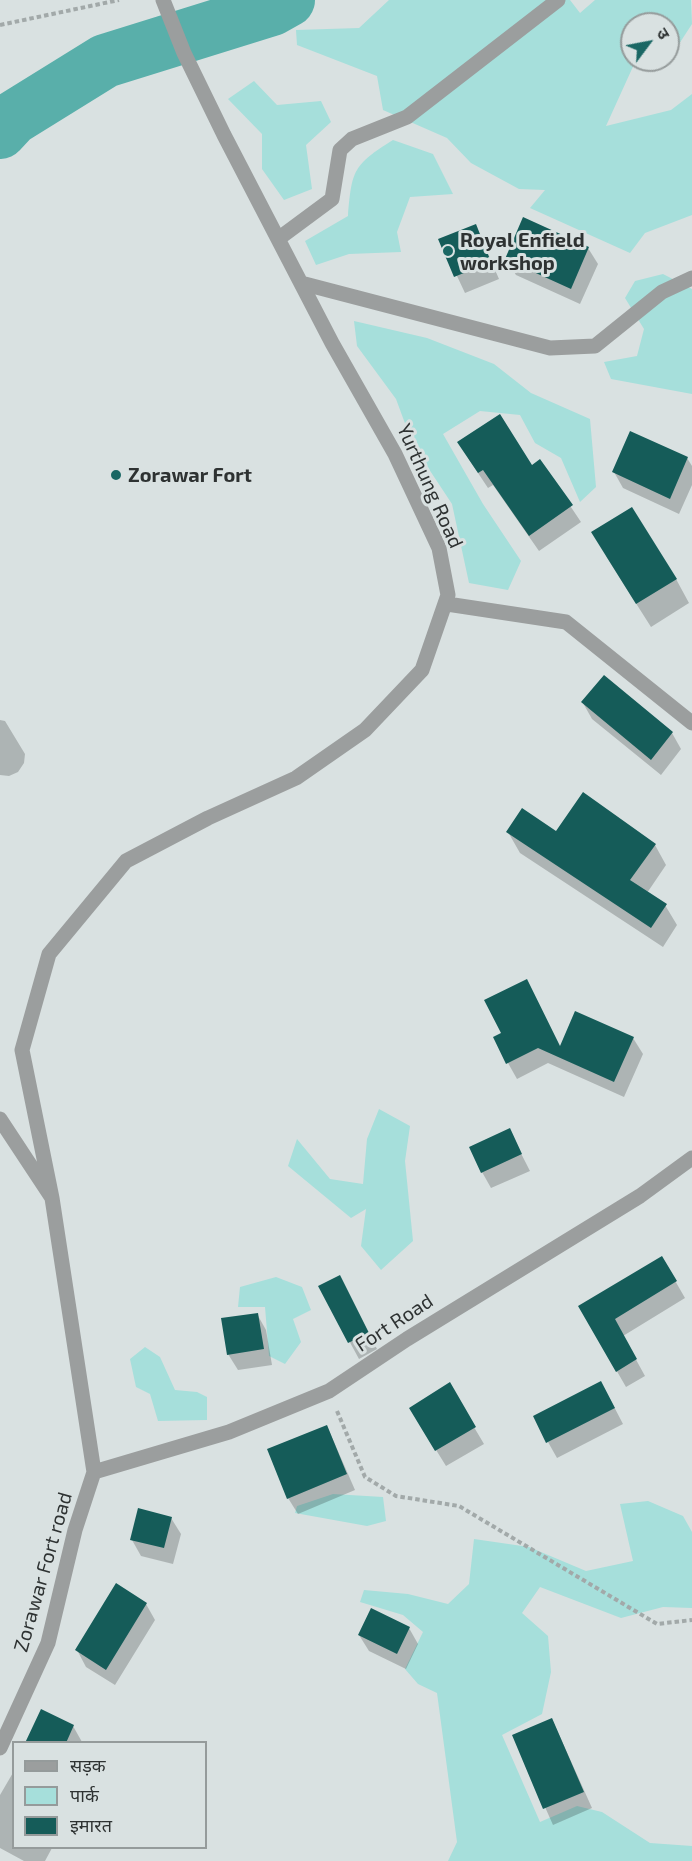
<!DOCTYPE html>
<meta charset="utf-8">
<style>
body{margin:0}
#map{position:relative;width:692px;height:1861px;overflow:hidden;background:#d9e1e1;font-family:"Exo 2","Noto Sans Devanagari",sans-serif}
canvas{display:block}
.legend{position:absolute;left:12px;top:1741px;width:195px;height:108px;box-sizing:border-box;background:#d9e1e1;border:2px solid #959b9b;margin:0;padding:8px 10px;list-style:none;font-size:18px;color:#2e3232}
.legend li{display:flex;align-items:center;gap:12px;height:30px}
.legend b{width:30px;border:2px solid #959b9b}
.north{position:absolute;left:620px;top:12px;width:60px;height:60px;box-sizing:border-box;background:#d9e1e1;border:2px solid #959b9b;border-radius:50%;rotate:58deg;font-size:16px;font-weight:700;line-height:24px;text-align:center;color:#2e3232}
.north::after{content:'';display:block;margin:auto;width:21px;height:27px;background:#1a6764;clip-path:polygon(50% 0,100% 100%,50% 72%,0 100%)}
</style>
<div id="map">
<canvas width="692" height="1861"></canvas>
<ul class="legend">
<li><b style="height:8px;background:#9b9e9e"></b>सड़क</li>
<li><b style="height:16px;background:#a6dfdb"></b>पार्क</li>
<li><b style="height:16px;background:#155c59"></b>इमारत</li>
</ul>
<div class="north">उ</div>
</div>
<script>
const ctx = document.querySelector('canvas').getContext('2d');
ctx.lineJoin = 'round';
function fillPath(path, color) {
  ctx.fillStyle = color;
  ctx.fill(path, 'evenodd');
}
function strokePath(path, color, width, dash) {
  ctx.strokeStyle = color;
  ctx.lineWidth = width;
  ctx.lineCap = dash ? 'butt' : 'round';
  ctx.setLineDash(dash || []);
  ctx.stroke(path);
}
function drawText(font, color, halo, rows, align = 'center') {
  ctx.font = font + ' "Exo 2",sans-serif';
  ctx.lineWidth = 6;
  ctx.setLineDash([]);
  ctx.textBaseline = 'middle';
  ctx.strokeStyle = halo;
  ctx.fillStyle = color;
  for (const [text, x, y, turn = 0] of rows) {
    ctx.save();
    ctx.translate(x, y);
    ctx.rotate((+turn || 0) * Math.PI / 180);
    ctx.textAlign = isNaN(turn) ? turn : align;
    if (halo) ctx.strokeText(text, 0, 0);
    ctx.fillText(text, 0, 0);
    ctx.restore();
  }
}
const green = new Path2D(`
 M 389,0 L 570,0 L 580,13 L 595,0 L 691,0 L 692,24 L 679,44 L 668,44 L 668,24 L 632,24 L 632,60 L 636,60 L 606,126 L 671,110 L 692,94 L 692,215 L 645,233 L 630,253 L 530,208 L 545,190 L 519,189 L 471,163 L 447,138 L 383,110 L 377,76 L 297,45 L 296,30 L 359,28 Z
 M 254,81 L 277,105 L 321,101 L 331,122 L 306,145 L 312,189 L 284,200 L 262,169 L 262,134 L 228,99 Z
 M 393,140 L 433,154 L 453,194 L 410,197 L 397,232 L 401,252 L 349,254 L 316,265 L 305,241 L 348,216 C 352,170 353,165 393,140 Z
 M 663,274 L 692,289 L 692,394 L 611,379 L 604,362 L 637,356 L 644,329 L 625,298 L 635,281 Z
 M 354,321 L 427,338 L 494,364 L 531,393 L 590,419 L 596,487 L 580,502 L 561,458 L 535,443 L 520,415 L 480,411 L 443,434 L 483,504 L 521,561 L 508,590 L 469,583 L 452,504 L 413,445 L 396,399 L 357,346 Z
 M 379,1109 L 410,1126 L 405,1161 L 413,1241 L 381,1270 L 361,1246 L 366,1209 L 351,1218 L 288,1166 L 297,1139 L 330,1179 L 363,1184 L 367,1139 Z
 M 276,1277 L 302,1287 L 311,1310 L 293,1319 L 301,1342 L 285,1364 L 269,1356 L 265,1307 L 238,1307 L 240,1287 Z
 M 145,1347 L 160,1357 L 175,1390 L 197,1392 L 207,1397 L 207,1420 L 158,1421 L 150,1394 L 136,1387 L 130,1359 Z
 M 333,1494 L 383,1497 L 386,1521 L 367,1526 L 295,1513 L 297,1506 Z
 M 648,1501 L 683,1516 L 692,1532 L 692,1608 L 663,1607 L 621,1618 L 540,1587 L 522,1613 L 548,1636 L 551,1672 L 542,1714 L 502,1735 L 540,1822 L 577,1806 L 602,1812 L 650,1843 L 692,1846 L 692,1861 L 448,1861 L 457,1842 L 437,1693 L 418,1684 L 405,1669 L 423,1632 L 403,1615 L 360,1602 L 364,1590 L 408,1594 L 448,1604 L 469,1584 L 474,1539 L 529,1547 L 586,1571 L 633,1561 L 620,1504 Z`);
const shadow = new Path2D(`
 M 476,226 L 499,279 L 465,293 L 440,240 Z
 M 588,248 L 598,264 L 580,304 L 516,275 L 506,259 Z
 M 468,458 L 532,467 L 540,461 L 581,522 L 539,551 L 493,485 L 488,488 Z
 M 687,458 L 692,466 L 692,485 L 679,514 L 623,488 L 614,472 Z
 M 606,556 L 676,579 L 689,603 L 651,627 Z
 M 583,703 L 672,733 L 681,749 L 661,775 L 592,719 Z
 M 0,720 L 5,721 L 25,754 L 24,763 L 18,772 L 9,776 L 0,775 Z
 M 508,832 L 557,833 L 655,845 L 666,865 L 647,893 L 665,905 L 677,925 L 663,947 L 520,853 Z
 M 503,1033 L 561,1048 L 633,1038 L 643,1054 L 624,1097 L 548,1063 L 517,1079 L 508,1063 Z
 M 509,1130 L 530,1171 L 491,1188 L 482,1172 Z
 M 662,1258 L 685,1298 L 623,1336 L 645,1376 L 626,1387 L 580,1307 Z
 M 340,1277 L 377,1349 L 359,1359 L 320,1287 Z
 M 257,1314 L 266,1330 L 272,1365 L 238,1370 L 228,1354 Z
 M 449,1385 L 484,1444 L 446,1466 L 420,1424 Z
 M 610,1399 L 623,1424 L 557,1458 L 548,1442 Z
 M 327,1426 L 355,1490 L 298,1514 L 288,1498 Z
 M 171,1518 L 181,1534 L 173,1564 L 141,1556 L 132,1540 Z
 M 146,1604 L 155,1620 L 115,1685 L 86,1667 L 77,1650 Z
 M 409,1628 L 418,1644 L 406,1669 L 369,1651 L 359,1635 Z
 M 552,1719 L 592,1808 L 553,1825 L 513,1735 Z
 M 73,1726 L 82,1742 L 26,1742 Z
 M 14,1771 L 14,1848 L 52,1848 L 45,1861 L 24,1861 L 0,1848 L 0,1795 Z`);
const river = new Path2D(`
 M 0,132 L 13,118 L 105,61 L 272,9 L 288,0`);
const building = new Path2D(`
 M 523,217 L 589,247 L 571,289 L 505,259 Z
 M 476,224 L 491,262 L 454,277 L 438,239 Z
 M 500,414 L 532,465 L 540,459 L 573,505 L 529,536 L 483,470 L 478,473 L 457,442 Z
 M 630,431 L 688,457 L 670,499 L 612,472 Z
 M 632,507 L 677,579 L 636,604 L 591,532 Z
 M 604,675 L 673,732 L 651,760 L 581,702 Z
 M 583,792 L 656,844 L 630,880 L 667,904 L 651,928 L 506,832 L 522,808 L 556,831 Z
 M 527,979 L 560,1046 L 575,1011 L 634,1037 L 614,1082 L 538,1048 L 506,1064 L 493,1037 L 501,1033 L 484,1000 Z
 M 510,1128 L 522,1154 L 481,1173 L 469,1147 Z
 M 662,1256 L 677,1281 L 615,1319 L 637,1359 L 616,1372 L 578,1306 Z
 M 340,1275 L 369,1333 L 348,1343 L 318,1286 Z
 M 258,1313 L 264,1349 L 227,1355 L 221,1318 Z
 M 601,1381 L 615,1408 L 546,1443 L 533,1416 Z
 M 450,1382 L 476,1427 L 435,1451 L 409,1408 Z
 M 327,1425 L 347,1474 L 287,1499 L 267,1449 Z
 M 138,1508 L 172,1517 L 164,1548 L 130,1540 Z
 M 116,1583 L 147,1603 L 106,1670 L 75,1650 Z
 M 371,1608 L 410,1627 L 397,1654 L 358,1635 Z
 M 41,1709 L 74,1725 L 66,1743 L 25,1743 Z
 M 552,1718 L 584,1792 L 543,1809 L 512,1735 Z`);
const path = new Path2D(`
 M 0,25 L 119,0
 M 337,1411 L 365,1477 L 396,1496 L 459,1506 L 657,1624 L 692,1620`);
const minor = new Path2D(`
 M 278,239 L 332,199 L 340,150 L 352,139 L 407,117 L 558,0
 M 301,283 L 550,348 L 595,346 L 662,292 L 692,278
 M 447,604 L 566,622 L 692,723
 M 0,1119 L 52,1198 L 94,1472 L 75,1530 L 48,1643 L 0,1748
 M 52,1198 L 22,1050 L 49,954 L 126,861 L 208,818 L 296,778 L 365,730 L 422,670 L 448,595 L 439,548 L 395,454 L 332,343 L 224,135 L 184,53 L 163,0
 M 94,1472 L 229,1432 L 329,1391 L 407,1339 L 640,1196 L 692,1158`);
const markers = [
 [448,251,6,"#1a6764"],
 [116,475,6,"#1a6764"]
];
const poiNames = [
 ["Royal Enfield",460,240],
 ["workshop",460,263],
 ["Zorawar Fort",128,475]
];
const streetNames = [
 ["Yurthung Road",430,486,66],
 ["Fort Road",394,1323,-33],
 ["Zorawar Fort road",43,1572,-74]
];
fillPath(green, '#a6dfdb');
fillPath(shadow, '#0003');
strokePath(river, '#59afaa', 54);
fillPath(building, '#155c59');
strokePath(path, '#a2a9a9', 4, [4.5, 3]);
strokePath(minor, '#9b9e9e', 15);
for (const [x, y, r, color] of markers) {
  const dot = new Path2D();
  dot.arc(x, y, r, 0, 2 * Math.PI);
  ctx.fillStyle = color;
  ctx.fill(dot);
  strokePath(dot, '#d9e1e1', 2);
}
drawText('bold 20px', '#2e3232', '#d9e1e1', poiNames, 'left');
drawText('20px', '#2e3232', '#d9e1e1', streetNames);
</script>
